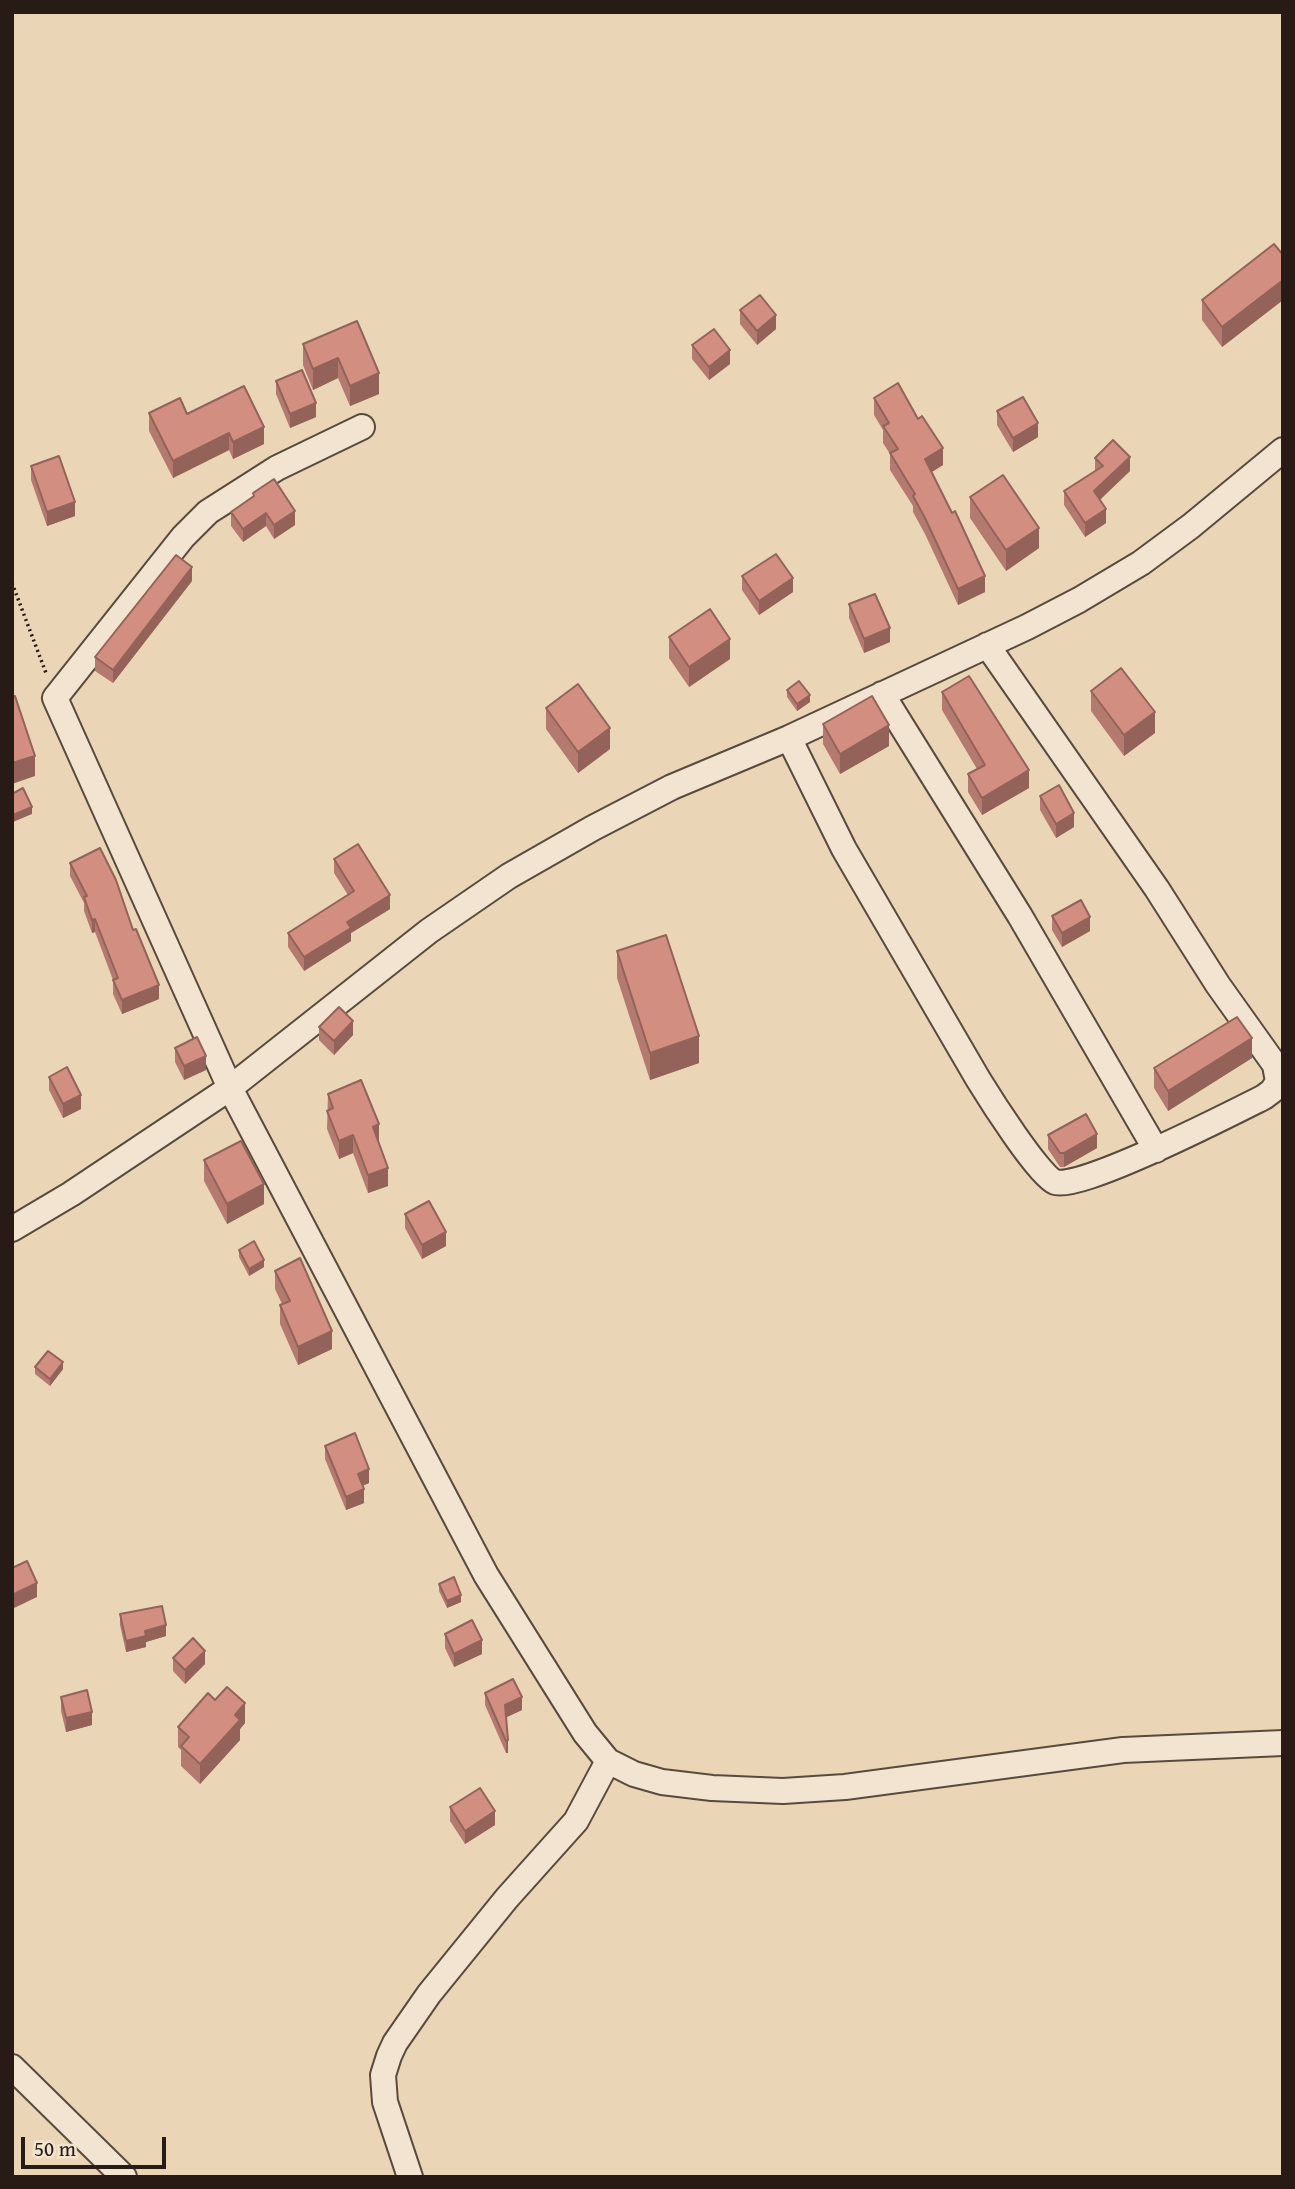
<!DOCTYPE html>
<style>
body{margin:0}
#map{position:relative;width:1295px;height:2189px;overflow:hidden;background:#ebd5b7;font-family:"Gentium Book Plus",serif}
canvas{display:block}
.frame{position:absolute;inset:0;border:14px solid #281b15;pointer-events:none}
.scale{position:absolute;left:21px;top:2137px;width:145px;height:32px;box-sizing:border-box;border:4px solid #281b15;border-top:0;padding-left:9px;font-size:21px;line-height:24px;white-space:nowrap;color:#281b15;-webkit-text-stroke:5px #f2e4d0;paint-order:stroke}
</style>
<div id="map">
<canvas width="1295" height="2189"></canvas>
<div class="frame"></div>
<div class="scale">50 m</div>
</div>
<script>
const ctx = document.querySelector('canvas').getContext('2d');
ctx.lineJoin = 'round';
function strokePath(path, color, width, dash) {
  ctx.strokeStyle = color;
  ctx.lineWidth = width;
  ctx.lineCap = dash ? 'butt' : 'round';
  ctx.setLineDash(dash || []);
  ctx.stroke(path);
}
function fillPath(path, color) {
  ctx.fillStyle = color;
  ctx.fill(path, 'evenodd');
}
const path = new Path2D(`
 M 12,583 L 46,673`);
const minor = new Path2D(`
 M 362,427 L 277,468 L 208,512 L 183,537 L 55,698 L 230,1088 L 486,1575 L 585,1733 L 608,1761 L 634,1774 L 662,1782 L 712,1788 L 783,1791 L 845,1787 L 1123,1750 L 1283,1743
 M 882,694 L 1020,916 L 1156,1150
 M 789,738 L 844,849 L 978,1079 C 989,1097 1039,1176 1055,1182 C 1080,1191 1234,1112 1264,1097 L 1272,1091 L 1278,1082 L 1275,1065 L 1218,985 L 1157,889 L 987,645
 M 12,1229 L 71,1194 L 230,1088 L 429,931 L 509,876 L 593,828 L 672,787 L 789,738 L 1027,627 L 1079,600 L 1141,563 L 1191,526 L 1283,450
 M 12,2067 L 124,2177
 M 410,2177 L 385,2102 L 383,2075 L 389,2056 L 395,2043 L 429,1994 L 507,1898 L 576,1821 L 608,1761`);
const wall = new Path2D(`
 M 1283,255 L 1283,300 L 1222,347 L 1202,320 L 1202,300 Z
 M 740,310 L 776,329 L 757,345 L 740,324 Z
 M 357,321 L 379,394 L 350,406 L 338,378 L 313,390 L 303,365 L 303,344 Z
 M 692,345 L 730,364 L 709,380 L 692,359 Z
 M 276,381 L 316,417 L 290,428 L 276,394 Z
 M 874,398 L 943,465 L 932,472 L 985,592 L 958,605 L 925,534 L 913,512 L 913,506 L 890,470 L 890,454 L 883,443 L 883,430 L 874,415 Z
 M 997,411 L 1038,437 L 1013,452 L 997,425 Z
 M 149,413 L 187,414 L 264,444 L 233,459 L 229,450 L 173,478 L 149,431 Z
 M 1095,458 L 1130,471 L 1100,500 L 1106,523 L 1085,537 L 1064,505 L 1064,491 L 1095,471 Z
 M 31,466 L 75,516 L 47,526 L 31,480 Z
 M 253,493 L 295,525 L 274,539 L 266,526 L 243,542 L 231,526 L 231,512 L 253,497 Z
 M 970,497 L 1039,548 L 1006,571 L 970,518 Z
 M 742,576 L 793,592 L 759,615 L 742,590 Z
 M 192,581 L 113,683 L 95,671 L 95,657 Z
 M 849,604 L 890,642 L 864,653 L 849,618 Z
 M 669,637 L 730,659 L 689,687 L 669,658 Z
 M 787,690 L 810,702 L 797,711 L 787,697 Z
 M 1091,691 L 1155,733 L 1124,756 L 1091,711 Z
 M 942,692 L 1029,788 L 982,815 L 968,792 L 968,774 L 977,769 L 942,710 Z
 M 546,708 L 610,749 L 578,773 L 546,729 Z
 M 823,724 L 889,746 L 840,774 L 823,744 Z
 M 1040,796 L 1074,827 L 1056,838 L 1040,810 Z
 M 334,859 L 390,909 L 351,933 L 351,941 L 304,971 L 288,947 L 288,933 L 348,895 L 334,873 Z
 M 70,863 L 133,930 L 159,999 L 122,1014 L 113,994 L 113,980 L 95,932 L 92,933 L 84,911 L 84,903 L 70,876 Z
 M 1052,916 L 1090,931 L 1062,947 L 1052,930 Z
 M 617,951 L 699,1063 L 650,1080 L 617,978 Z
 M 319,1027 L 353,1035 L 334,1055 L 319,1040 Z
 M 175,1048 L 206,1070 L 184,1080 L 175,1062 Z
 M 1252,1058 L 1168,1111 L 1154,1088 L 1154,1068 Z
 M 49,1077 L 81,1109 L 63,1118 L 49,1090 Z
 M 328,1094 L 379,1143 L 388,1186 L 368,1193 L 353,1153 L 339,1159 L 327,1129 Z
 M 1048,1135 L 1097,1148 L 1064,1167 L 1060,1167 L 1048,1149 Z
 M 204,1160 L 264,1204 L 227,1224 L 204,1181 Z
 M 405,1214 L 446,1246 L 422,1259 L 405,1228 Z
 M 239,1250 L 264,1267 L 249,1276 L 239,1257 Z
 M 275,1271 L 332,1349 L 298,1365 L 280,1324 L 280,1305 L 282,1304 L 275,1289 Z
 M 35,1367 L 63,1369 L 50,1386 L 35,1374 Z
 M 325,1446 L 369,1483 L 363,1485 L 364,1503 L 346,1510 L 325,1459 Z
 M 439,1584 L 461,1602 L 447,1608 L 439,1591 Z
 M 120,1614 L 166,1636 L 146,1642 L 146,1647 L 126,1652 L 120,1625 Z
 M 445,1634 L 482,1654 L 454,1667 L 445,1648 Z
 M 173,1658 L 205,1664 L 185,1684 L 173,1671 Z
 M 485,1693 L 522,1710 L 506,1717 L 508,1753 L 506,1753 L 485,1705 Z
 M 61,1697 L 92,1725 L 66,1732 L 61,1711 Z
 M 245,1723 L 240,1729 L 240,1740 L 200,1784 L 181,1766 L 181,1750 L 178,1747 L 178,1727 Z
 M 450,1807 L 495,1825 L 465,1844 L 450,1821 Z`);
const shadedWall = new Path2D(`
 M 1283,280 L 1283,300 L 1222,347 L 1222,327 Z
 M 776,315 L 776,329 L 757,345 L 757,331 Z
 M 730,350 L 730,364 L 709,380 L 709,367 Z
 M 338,358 L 338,378 L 313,390 L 313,369 Z
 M 379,373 L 379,394 L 350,406 L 350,386 Z
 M 316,403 L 316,417 L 290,428 L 290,414 Z
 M 1038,423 L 1038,437 L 1013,452 L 1013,438 Z
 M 264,427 L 264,444 L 233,459 L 233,442 Z
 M 229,433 L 229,450 L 173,478 L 173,461 Z
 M 943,448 L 943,465 L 925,476 L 925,459 Z
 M 1130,457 L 1130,471 L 1094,505 L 1094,491 Z
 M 75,502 L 75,516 L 47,526 L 47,512 Z
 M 1106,509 L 1106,523 L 1085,537 L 1085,523 Z
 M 295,511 L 295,525 L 274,539 L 274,525 Z
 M 266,513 L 266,526 L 243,542 L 243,529 Z
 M 1039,528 L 1039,548 L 1006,571 L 1006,550 Z
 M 192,567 L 192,581 L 113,683 L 113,670 Z
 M 985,576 L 985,592 L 958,605 L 958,589 Z
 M 793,578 L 793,592 L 759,615 L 759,601 Z
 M 890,628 L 890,642 L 864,653 L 864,639 Z
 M 730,639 L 730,659 L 689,687 L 689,667 Z
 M 810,695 L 810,702 L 797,711 L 797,704 Z
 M 1155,712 L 1155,733 L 1124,756 L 1124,735 Z
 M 889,725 L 889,746 L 840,774 L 840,754 Z
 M 610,728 L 610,749 L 578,773 L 578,752 Z
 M 35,756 L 35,776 L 12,784 L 12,763 Z
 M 1029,770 L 1029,788 L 982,815 L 982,798 Z
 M 32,807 L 32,814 L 13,822 L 13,815 Z
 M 1074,813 L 1074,827 L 1056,838 L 1056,824 Z
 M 390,895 L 390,909 L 351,933 L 351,941 L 304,971 L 304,957 L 347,922 Z
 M 1090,917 L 1090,931 L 1062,947 L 1062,933 Z
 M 95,919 L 95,932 L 92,933 L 92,920 Z
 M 159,985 L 159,999 L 122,1014 L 122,1000 Z
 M 353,1021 L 353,1035 L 334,1055 L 334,1041 Z
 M 699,1036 L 699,1063 L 650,1080 L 650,1053 Z
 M 1252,1038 L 1252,1058 L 1168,1111 L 1168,1091 Z
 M 206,1056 L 206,1070 L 184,1080 L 184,1066 Z
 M 81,1095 L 81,1109 L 63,1118 L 63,1104 Z
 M 379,1124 L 379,1143 L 373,1127 Z
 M 1097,1134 L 1097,1148 L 1064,1167 L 1064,1153 Z
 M 353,1135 L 353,1153 L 339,1159 L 339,1141 Z
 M 388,1168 L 388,1186 L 368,1193 L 368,1175 Z
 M 264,1184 L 264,1204 L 227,1224 L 227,1204 Z
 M 446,1232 L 446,1246 L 422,1259 L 422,1245 Z
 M 264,1260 L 264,1267 L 249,1276 L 249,1269 Z
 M 332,1331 L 332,1349 L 298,1365 L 298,1347 Z
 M 63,1362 L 63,1369 L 50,1386 L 50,1379 Z
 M 369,1469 L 369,1483 L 358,1488 L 358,1474 Z
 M 364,1489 L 364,1503 L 346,1510 L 346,1497 Z
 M 37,1583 L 37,1597 L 12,1609 L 12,1595 Z
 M 461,1595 L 461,1602 L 447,1608 L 447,1601 Z
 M 166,1625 L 166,1636 L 146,1642 L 146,1647 L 126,1652 L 126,1641 L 145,1631 Z
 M 482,1640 L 482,1654 L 454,1667 L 454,1654 Z
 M 205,1651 L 205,1664 L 185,1684 L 185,1670 Z
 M 522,1697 L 522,1710 L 505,1718 L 505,1705 Z
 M 245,1703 L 245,1723 L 240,1729 L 240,1740 L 200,1784 L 200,1764 L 235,1715 Z
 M 92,1712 L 92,1725 L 66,1732 L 66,1718 Z
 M 508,1740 L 508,1753 L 506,1753 L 506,1741 Z
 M 495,1811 L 495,1825 L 465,1844 L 465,1831 Z`);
const building = new Path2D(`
 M 1274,244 L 1283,255 L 1283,280 L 1222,327 L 1202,300 Z
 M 760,295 L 776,315 L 757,331 L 740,310 Z
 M 357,321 L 379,373 L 350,386 L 338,358 L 313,369 L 303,344 Z
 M 714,329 L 730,350 L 709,367 L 692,345 Z
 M 302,370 L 316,403 L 290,414 L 276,381 Z
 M 898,383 L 918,419 L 922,416 L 943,448 L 925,459 L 952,513 L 955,511 L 985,576 L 958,589 L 925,518 L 913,496 L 915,494 L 890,453 L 898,449 L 883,426 L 889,423 L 874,398 Z
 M 244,386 L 264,427 L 233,442 L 229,433 L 173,461 L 149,413 L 180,398 L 187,414 Z
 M 1023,397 L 1038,423 L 1013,438 L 997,411 Z
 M 1113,440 L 1130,457 L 1094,491 L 1106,509 L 1085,523 L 1064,491 L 1103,466 L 1095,458 Z
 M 59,456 L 75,502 L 47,512 L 31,466 Z
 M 1003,475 L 1039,528 L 1006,550 L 970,497 Z
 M 274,479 L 295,511 L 274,525 L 266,513 L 243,529 L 231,512 L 254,496 L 253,493 Z
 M 776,554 L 793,578 L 759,601 L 742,576 Z
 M 176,555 L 192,567 L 113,670 L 95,657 Z
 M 875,594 L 890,628 L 864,639 L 849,604 Z
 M 710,609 L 730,639 L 689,667 L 669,637 Z
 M 1121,668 L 1155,712 L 1124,735 L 1091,691 Z
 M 969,676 L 1029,770 L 982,798 L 968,774 L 985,765 L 942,692 Z
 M 799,681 L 810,695 L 797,704 L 787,690 Z
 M 578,684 L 610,728 L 578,752 L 546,708 Z
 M 15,696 L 35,756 L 12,763 L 12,697 Z
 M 872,696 L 889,725 L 840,754 L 823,724 Z
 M 1059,785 L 1074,813 L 1056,824 L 1040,796 Z
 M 23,788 L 32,807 L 13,815 L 12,813 L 12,794 Z
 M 358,844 L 390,895 L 347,922 L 351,928 L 304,957 L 288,933 L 354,891 L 334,859 Z
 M 100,848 L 116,880 L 133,930 L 136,929 L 159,985 L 122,1000 L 113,980 L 118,978 L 95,919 L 92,920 L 84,897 L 87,896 L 70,863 Z
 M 1081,900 L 1090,917 L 1062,933 L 1052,916 Z
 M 666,935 L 699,1036 L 650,1053 L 617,951 Z
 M 339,1007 L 353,1021 L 334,1041 L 319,1027 Z
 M 1237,1017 L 1252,1038 L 1168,1091 L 1154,1068 Z
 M 197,1037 L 206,1056 L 184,1066 L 175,1048 Z
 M 67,1067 L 81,1095 L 63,1104 L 49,1077 Z
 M 361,1080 L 379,1124 L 373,1127 L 388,1168 L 368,1175 L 353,1135 L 339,1141 L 327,1111 L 333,1108 L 328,1094 Z
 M 1086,1114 L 1097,1134 L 1064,1153 L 1060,1153 L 1048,1135 Z
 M 241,1141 L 264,1184 L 227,1204 L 204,1160 Z
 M 429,1201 L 446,1232 L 422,1245 L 405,1214 Z
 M 254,1241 L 264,1260 L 249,1269 L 239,1250 Z
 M 300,1258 L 332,1331 L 298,1347 L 280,1305 L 290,1301 L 275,1271 Z
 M 48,1351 L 63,1362 L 50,1379 L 35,1367 Z
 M 355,1433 L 369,1469 L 358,1474 L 364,1489 L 346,1497 L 325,1446 Z
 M 27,1561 L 37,1583 L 12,1595 L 12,1568 Z
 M 454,1577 L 461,1595 L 447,1601 L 439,1584 Z
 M 162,1606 L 166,1625 L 145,1631 L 146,1636 L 126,1641 L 120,1614 Z
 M 472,1620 L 482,1640 L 454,1654 L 445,1634 Z
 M 193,1638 L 205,1651 L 185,1670 L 173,1658 Z
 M 513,1679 L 522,1697 L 505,1705 L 508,1740 L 506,1741 L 485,1693 Z
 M 227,1687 L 245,1703 L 235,1715 L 240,1720 L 200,1764 L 181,1746 L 189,1737 L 178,1727 L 208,1693 L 215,1700 Z
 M 87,1690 L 92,1712 L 66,1718 L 61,1697 Z
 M 480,1788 L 495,1811 L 465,1831 L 450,1807 Z`);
strokePath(minor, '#594a3e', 28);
strokePath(path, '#281b15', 3.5, [2, 3.5]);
strokePath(minor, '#f2e4d0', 24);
fillPath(wall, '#b57a6f');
fillPath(shadedWall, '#93635a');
fillPath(building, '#d28e81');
strokePath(building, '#93635a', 2);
</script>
